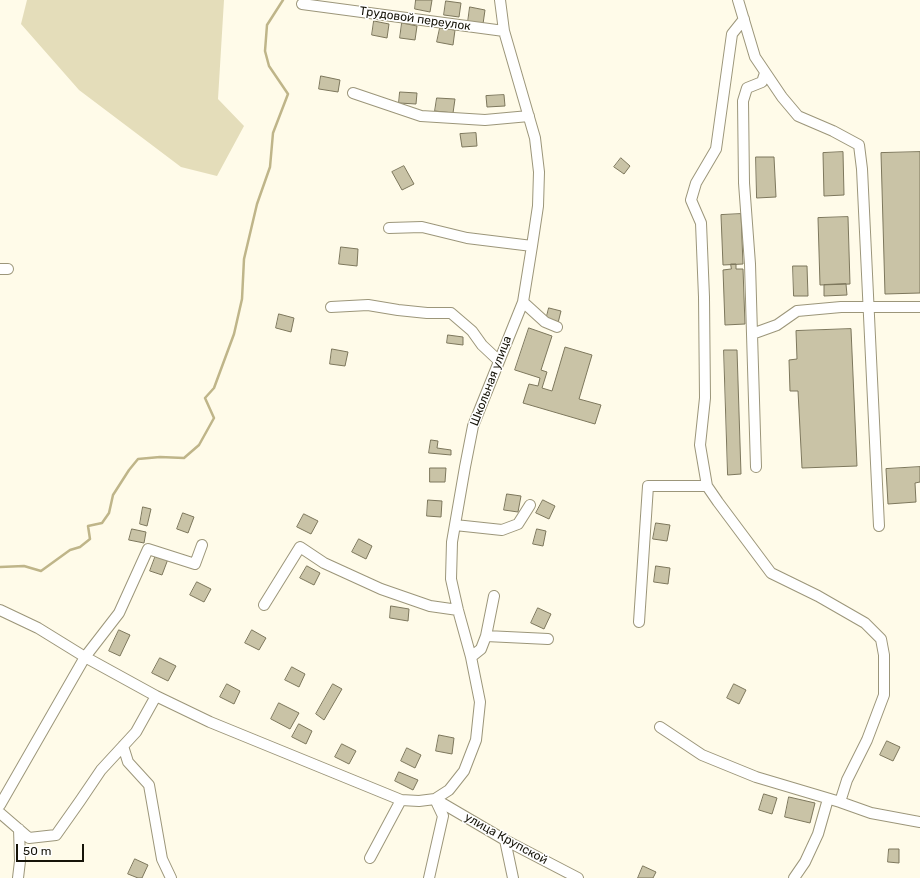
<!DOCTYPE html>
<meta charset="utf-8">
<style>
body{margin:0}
#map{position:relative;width:920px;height:878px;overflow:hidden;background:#fffbe9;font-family:Rubik,sans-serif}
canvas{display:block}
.scale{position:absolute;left:16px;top:844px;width:68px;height:18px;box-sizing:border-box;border:2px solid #161409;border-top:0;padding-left:5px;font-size:12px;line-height:14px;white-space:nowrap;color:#161409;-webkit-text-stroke:3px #fff;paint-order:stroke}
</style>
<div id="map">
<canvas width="920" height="878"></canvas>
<div class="scale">50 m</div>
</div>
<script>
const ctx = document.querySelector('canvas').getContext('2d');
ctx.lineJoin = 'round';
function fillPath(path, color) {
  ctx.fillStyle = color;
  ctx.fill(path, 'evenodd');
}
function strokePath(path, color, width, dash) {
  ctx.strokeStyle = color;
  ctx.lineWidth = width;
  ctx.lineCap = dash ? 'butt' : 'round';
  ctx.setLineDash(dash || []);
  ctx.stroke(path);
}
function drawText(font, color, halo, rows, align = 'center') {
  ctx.font = font + ' Rubik,sans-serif';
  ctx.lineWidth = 3;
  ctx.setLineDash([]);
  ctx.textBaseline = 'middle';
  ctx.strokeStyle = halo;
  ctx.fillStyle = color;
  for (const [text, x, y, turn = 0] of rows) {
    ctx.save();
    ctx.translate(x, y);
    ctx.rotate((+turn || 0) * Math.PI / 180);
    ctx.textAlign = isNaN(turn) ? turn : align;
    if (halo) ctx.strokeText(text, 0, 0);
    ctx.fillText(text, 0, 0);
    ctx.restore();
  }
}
const green = new Path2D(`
 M 27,0 L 224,0 L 218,99 L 244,126 L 217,176 L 181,167 L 79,90 L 21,24 Z`);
const stream = new Path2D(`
 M 0,567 L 24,566 L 41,571 L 70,550 L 80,547 L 90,539 L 88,526 L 102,523 L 109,513 L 113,495 L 129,470 L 138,459 L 160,457 L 184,458 L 199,445 L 214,418 L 205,398 L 214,388 L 234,334 L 242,299 L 244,259 L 257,204 L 270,167 L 273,133 L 288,94 L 269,66 L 265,51 L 267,25 L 283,0`);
const building = new Path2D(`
 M 416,0 L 432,0 L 430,12 L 415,9 Z
 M 446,1 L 461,3 L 459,17 L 444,15 Z
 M 470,7 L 485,10 L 483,24 L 468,22 Z
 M 374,21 L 389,24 L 387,38 L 372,35 Z
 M 402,23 L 417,26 L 415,40 L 400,38 Z
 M 440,28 L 455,30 L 453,45 L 437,42 Z
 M 321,76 L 340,80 L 338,92 L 319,89 Z
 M 400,92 L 417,93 L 416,104 L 399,103 Z
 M 504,95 L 505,106 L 487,107 L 486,96 Z
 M 437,98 L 455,99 L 453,113 L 435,111 Z
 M 476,133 L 477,146 L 462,147 L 460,134 Z
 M 843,152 L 844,195 L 824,196 L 823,153 Z
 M 920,152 L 920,293 L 885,294 L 881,153 Z
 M 756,157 L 774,157 L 776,197 L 757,198 Z
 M 621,158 L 630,166 L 624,174 L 614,167 Z
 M 404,166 L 414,184 L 402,190 L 392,172 Z
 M 741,214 L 743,264 L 723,265 L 721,215 Z
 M 848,217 L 850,284 L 820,285 L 818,218 Z
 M 341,247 L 358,249 L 357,266 L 339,264 Z
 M 731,264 L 736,264 L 736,269 L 743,269 L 745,324 L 725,325 L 723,270 L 731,269 Z
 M 793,266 L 807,266 L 808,296 L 794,296 Z
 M 846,284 L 847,295 L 824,296 L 824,285 Z
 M 549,308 L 561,311 L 558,323 L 546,320 Z
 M 279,314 L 294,318 L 291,332 L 276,328 Z
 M 529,328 L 552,336 L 541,370 L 547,372 L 542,388 L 552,391 L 565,347 L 592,355 L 579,399 L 601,405 L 595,424 L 523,403 L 529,384 L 538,386 L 540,378 L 515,370 Z
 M 851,329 L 857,466 L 802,468 L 798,391 L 790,391 L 789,360 L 797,359 L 796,331 Z
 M 448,335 L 463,337 L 463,345 L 447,343 Z
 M 332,349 L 348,352 L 345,366 L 330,364 Z
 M 724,350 L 737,350 L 741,474 L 728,475 Z
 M 431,440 L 438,441 L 437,448 L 451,450 L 451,455 L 429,453 Z
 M 920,467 L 920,482 L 915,483 L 916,502 L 888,504 L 886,469 Z
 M 430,468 L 446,468 L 445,482 L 430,482 Z
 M 507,494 L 521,496 L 518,512 L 504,510 Z
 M 428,500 L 442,501 L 441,517 L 427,516 Z
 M 543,500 L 555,506 L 549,519 L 536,513 Z
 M 143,507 L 151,509 L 147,526 L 140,524 Z
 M 183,513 L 194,517 L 188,533 L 177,529 Z
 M 304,514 L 318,521 L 311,534 L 297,527 Z
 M 656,523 L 670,525 L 667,541 L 653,539 Z
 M 132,529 L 146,532 L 144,543 L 129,540 Z
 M 537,529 L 546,531 L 543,546 L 533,544 Z
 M 359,539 L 372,546 L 366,559 L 352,552 Z
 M 156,555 L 168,559 L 162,575 L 150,571 Z
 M 307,566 L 320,573 L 314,585 L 300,578 Z
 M 656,566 L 670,568 L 668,584 L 654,582 Z
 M 197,582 L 211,589 L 204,602 L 190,595 Z
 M 391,606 L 409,609 L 408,621 L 390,618 Z
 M 538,608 L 551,614 L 544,629 L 531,623 Z
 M 119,630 L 130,635 L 120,656 L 109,651 Z
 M 252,630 L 266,638 L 259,650 L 245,643 Z
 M 160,658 L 176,666 L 168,681 L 152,673 Z
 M 292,667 L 305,674 L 299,687 L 285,680 Z
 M 227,684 L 240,691 L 234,704 L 220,697 Z
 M 333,684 L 342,689 L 324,720 L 316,714 Z
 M 734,684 L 746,690 L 739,704 L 727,698 Z
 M 279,703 L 299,713 L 290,729 L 271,719 Z
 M 299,724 L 312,731 L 306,744 L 292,737 Z
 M 439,735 L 454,738 L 452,754 L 436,751 Z
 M 887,741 L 900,747 L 893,761 L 880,755 Z
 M 342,744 L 356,751 L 349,764 L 335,757 Z
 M 407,748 L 421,755 L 415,768 L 401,761 Z
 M 399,772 L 418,780 L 413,790 L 395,781 Z
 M 764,794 L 777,798 L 772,814 L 759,810 Z
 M 789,797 L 815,803 L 810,823 L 785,817 Z
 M 889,849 L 899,849 L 899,863 L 888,862 Z
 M 135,859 L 148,865 L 142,878 L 138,878 L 128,874 Z
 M 643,866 L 656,872 L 653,878 L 638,878 Z`);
const minor = new Path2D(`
 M 738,0 L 755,57 L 782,97 L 798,116 L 833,131 L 859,145 L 862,169 L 879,526
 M 302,4 L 504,31
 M 744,19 L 732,34 L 716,149 L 696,183 L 691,200 L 701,223 L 704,297 L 705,398 L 700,445 L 707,486 L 718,502 L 771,573 L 818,596 L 865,623 L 881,639 L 884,655 L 884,695 L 867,740 L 847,780 L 840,802
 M 353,93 L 421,116 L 485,120 L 529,116
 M 389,228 L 422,227 L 467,238 L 532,246
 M 0,269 L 8,269
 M 523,302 L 545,322 L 557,327
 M 331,307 L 368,305 L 398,310 L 427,313 L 451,313 L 472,331 L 482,345 L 499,361
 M 752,334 L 750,264 L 744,183 L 743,101 L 747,88 L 762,82 L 765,73
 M 756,467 L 752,334 L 777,325 L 797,311 L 841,307 L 920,307
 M 455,525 L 502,530 L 518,524 L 530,505
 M 264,605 L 300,547 L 324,563 L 381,589 L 430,606 L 458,610
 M 0,610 L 38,628 L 85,657 L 156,696 L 210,722 L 401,800 L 419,801 L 435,799 L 449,790 L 464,771 L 476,740 L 480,702 L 471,657 L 458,610 L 451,579 L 452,542 L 465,467 L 473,426 L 523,302 L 532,246 L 538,206 L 539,172 L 535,138 L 504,31 L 500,0
 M 639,622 L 648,486 L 707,486
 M 486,636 L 494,596
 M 471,657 L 481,649 L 486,636 L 548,639
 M 660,727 L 702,755 L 756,777 L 840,802 L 871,813 L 920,822
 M 123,746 L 128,762 L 149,785 L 162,859 L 171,878
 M 435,799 L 505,840 L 578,878
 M 0,805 L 85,657 L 119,613 L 148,549 L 195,564 L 202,545
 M 0,813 L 29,838 L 56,835 L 80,801 L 101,770 L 136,732 L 156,696
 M 505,840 L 513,878
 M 370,858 L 401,800
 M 18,878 L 20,861 L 19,829
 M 429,878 L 443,816 L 435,799
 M 794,878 L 805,862 L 818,834 L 828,799`);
const streetNames = [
 ["Трудовой переулок",415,19,8],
 ["Школьная улица",491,381,-69],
 ["улица Крупской",506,839,29]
];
fillPath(green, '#e4ddba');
strokePath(stream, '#bfb589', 2.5);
fillPath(building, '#c9c3a6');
strokePath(building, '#7d775c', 1);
strokePath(minor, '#9c967a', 12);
strokePath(minor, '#fff', 10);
drawText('12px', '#161409', '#fff', streetNames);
</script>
